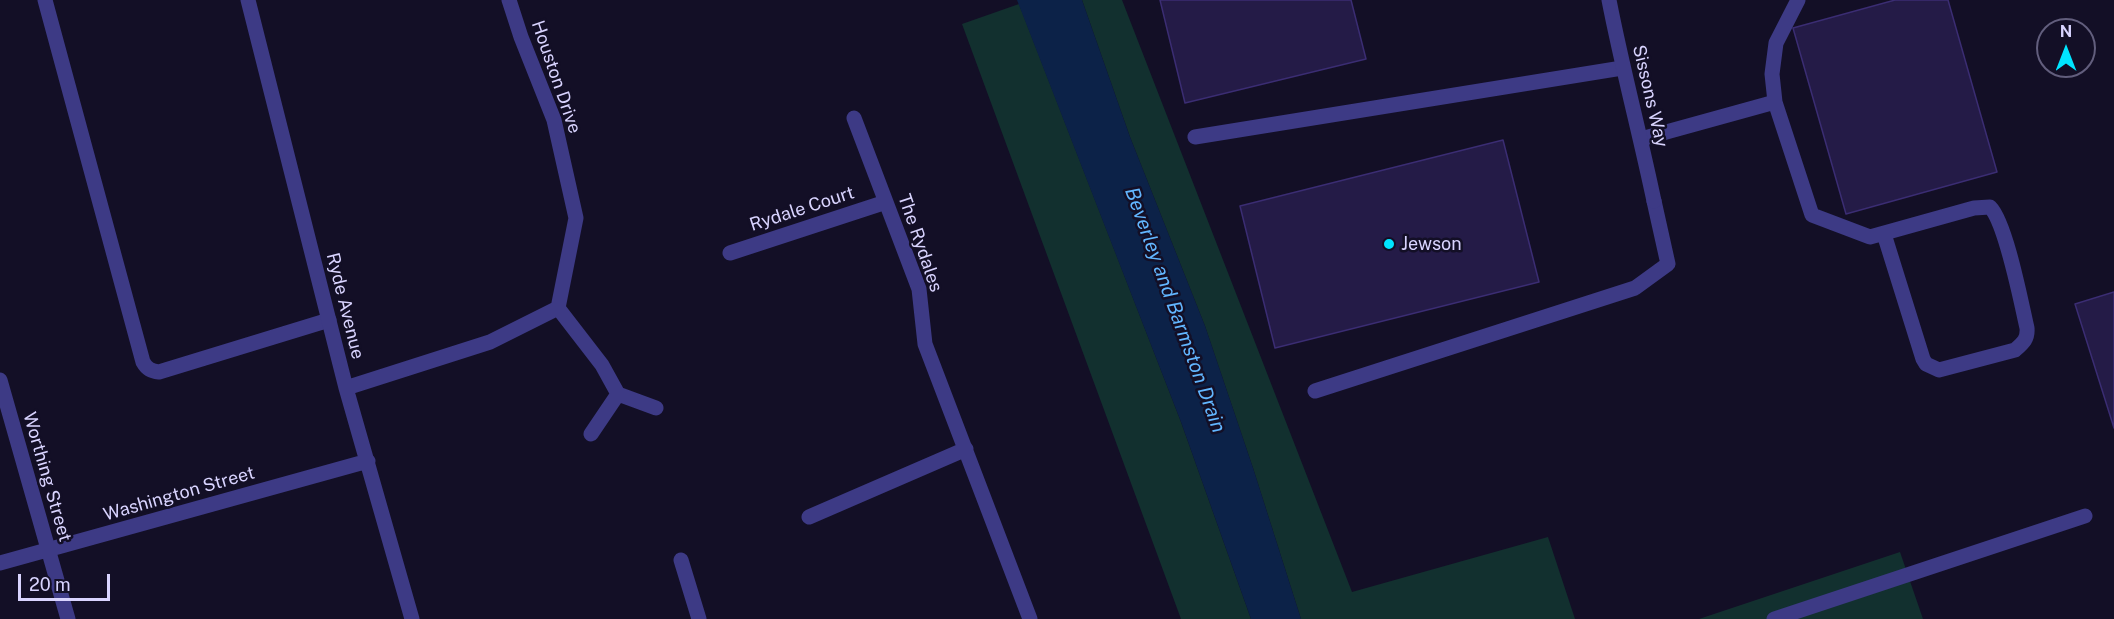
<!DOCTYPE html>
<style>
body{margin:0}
#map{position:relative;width:2114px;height:619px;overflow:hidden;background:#130f26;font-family:"Public Sans",sans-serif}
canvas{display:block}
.north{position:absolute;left:2036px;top:18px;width:60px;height:60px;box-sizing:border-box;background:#130f26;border:2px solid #625e7d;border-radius:50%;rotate:0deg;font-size:16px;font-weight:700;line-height:24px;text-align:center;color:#d9d4ff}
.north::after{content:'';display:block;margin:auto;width:21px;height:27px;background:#00e5ff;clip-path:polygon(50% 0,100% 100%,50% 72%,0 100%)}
.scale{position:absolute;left:18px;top:574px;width:92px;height:27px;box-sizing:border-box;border:3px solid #d9d4ff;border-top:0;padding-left:8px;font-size:18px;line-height:21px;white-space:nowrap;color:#d9d4ff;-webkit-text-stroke:4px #130f26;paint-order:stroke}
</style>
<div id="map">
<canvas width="2114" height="619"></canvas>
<div class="north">N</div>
<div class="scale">20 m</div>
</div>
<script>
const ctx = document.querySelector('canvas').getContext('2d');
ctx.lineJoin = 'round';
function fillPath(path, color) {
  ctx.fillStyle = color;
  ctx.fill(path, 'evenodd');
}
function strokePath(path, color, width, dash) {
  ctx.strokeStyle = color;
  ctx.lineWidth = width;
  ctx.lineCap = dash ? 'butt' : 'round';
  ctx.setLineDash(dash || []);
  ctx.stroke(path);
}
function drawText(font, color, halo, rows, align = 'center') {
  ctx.font = font + ' "Public Sans",sans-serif';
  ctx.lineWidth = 5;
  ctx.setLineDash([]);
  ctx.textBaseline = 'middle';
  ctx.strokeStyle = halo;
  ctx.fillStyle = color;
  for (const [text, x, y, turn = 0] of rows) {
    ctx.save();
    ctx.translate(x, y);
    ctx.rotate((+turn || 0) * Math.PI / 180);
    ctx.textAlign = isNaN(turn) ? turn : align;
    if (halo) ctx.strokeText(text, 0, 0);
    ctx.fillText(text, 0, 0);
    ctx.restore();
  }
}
const green = new Path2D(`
 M 1082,0 L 1122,0 L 1352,592 L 1548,537 L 1575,619 L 1301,619 L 1253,468 L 1205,326 L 1130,137 Z
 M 1019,4 L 1181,422 L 1251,619 L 1181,619 L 962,24 Z
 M 1900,552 L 1923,619 L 1699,619 Z`);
const water = new Path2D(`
 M 1017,0 L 1082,0 L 1130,137 L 1205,326 L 1253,468 L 1301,619 L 1251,619 L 1181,422 Z`);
const building = new Path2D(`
 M 1160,0 L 1351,0 L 1366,59 L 1185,103 Z
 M 1895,0 L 1948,0 L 1997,172 L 1846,214 L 1793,28 Z
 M 1503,140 L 1539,282 L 1275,348 L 1240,206 Z
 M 2114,292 L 2114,428 L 2075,304 Z`);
const lane = new Path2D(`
 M 45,0 L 143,362 C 147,369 151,371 159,372 L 329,320
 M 1798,0 L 1776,43 L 1772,74 L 1775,102 L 1812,215 L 1870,237 L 1974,208 L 1990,207 C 2006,223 2021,302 2027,328 C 2028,339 2023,343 2015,350 L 1939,370 L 1926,364 L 1923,359 L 1884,234
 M 1195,137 L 1622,68
 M 1641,139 L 1775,102
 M 1315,391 L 1635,288 L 1668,264 L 1654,201
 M 1774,619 L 2085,516`);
const street = new Path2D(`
 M 248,0 L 346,388 L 412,619
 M 1609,0 C 1622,67 1640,134 1654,201
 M 854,118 L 919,289 L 925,344 L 1030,619
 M 730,253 L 886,202
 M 558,308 L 602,365 L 618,394
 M 0,380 L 68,619
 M 346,388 L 490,342 L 558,308 L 576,218 L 554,120 L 521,37 L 509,0
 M 591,434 L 618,394 L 656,408
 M 809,517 L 966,449
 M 681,560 L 699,619
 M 0,563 L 368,461`);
const markers = [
 [1389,244,6,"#00e5ff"]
];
const streetNames = [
 ["Houston Drive",556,77,71],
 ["Sissons Way",1650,96,77],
 ["Rydale Court",802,209,-18],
 ["The Rydales",920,243,71],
 ["Ryde Avenue",345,306,76],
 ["Worthing Street",47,477,74],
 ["Washington Street",179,494,-16]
];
const poiNames = [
 ["Jewson",1401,244]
];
const waterNames = [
 ["Beverley and Barmston Drain",1175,310,70]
];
fillPath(green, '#12302f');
fillPath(water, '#0c2248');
fillPath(building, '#241b47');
strokePath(building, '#3b2d73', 1.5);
strokePath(lane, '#3d3a85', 15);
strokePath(street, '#3d3a85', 15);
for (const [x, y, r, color] of markers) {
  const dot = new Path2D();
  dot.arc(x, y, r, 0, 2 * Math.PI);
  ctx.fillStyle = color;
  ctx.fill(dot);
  strokePath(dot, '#130f26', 2);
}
drawText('18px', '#d9d4ff', '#130f26', streetNames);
drawText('18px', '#d9d4ff', '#130f26', poiNames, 'left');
drawText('italic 20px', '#62b6ff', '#130f26', waterNames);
</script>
